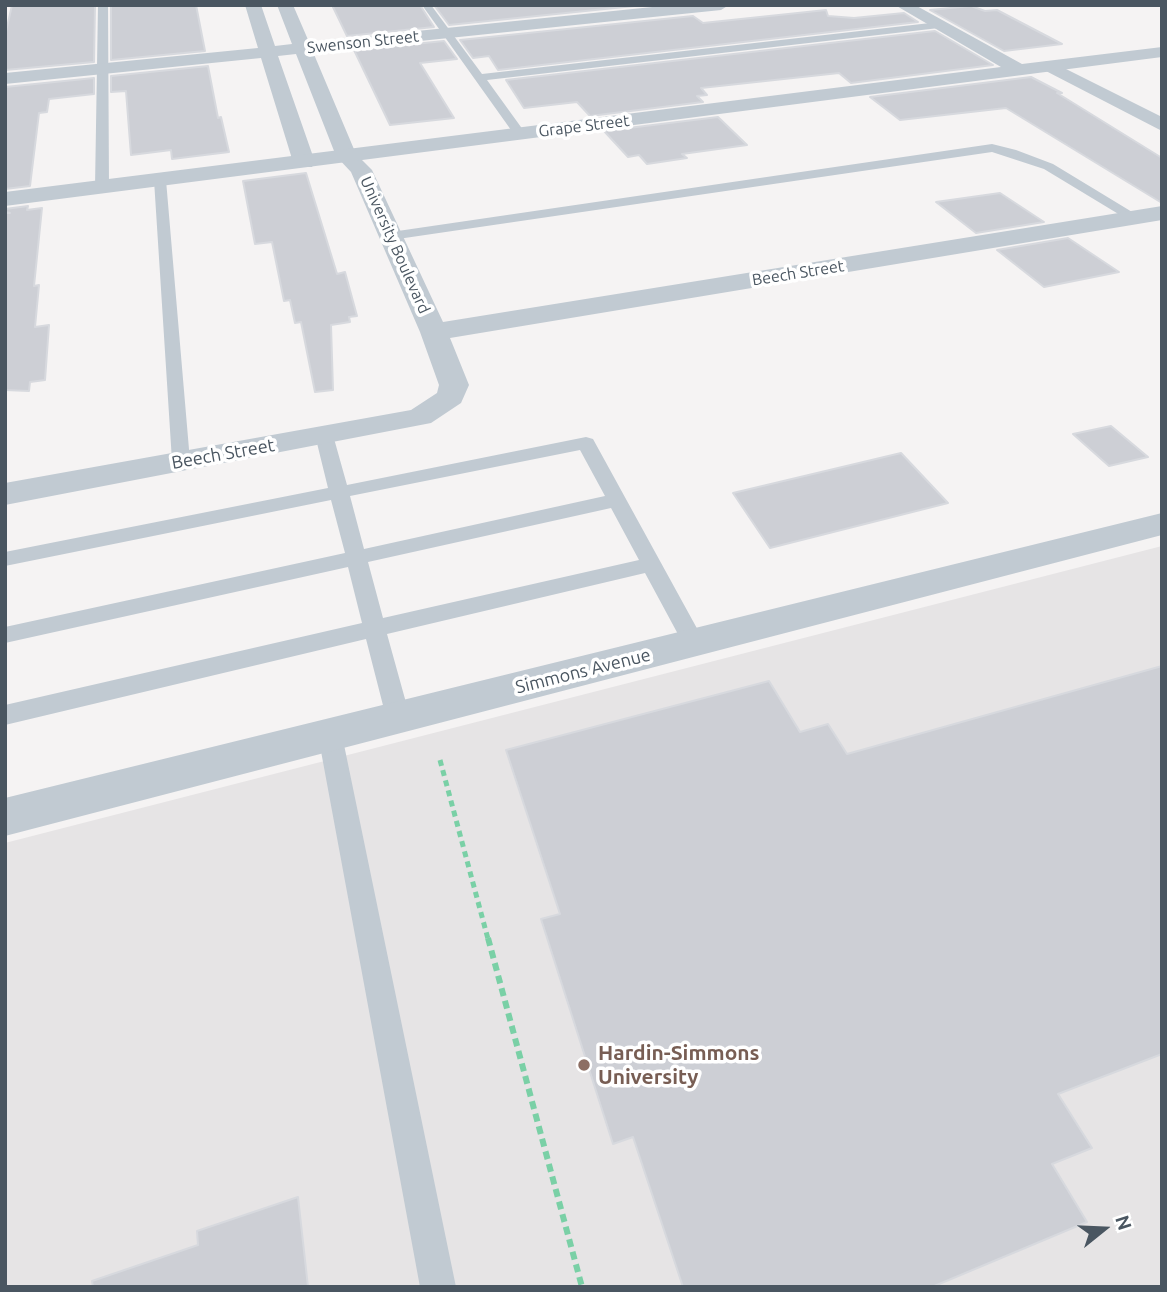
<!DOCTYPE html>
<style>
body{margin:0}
#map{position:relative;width:1167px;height:1292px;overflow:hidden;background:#f5f3f3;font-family:Ubuntu,sans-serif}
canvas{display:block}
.frame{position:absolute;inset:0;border:7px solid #4a5661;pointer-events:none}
.north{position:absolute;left:1069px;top:1194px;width:70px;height:70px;-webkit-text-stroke:5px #fff;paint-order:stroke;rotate:72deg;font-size:19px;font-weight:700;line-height:28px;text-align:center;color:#4a5661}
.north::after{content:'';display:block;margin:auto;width:24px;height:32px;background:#4a5661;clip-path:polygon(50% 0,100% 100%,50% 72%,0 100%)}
</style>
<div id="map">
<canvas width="1167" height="1292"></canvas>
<div class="frame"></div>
<div class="north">N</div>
</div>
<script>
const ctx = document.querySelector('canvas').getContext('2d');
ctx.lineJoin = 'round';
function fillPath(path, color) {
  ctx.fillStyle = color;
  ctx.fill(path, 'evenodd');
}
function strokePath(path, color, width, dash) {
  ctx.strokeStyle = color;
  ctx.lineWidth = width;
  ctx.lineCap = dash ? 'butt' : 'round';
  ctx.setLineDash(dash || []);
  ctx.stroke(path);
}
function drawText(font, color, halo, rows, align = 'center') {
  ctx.font = font + ' Ubuntu,sans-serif';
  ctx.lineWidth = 7;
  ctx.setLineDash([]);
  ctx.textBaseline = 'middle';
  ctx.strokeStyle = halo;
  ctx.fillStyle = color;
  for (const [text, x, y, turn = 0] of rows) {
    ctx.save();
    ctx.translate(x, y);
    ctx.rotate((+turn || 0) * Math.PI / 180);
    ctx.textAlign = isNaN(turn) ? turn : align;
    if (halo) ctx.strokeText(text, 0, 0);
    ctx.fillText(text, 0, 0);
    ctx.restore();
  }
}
const education = new Path2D(`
 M 1162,546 L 1162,1287 L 5,1287 L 5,843 Z`);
const building = new Path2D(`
 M 12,5 L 95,5 L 94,62 L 5,70 L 5,36 Z
 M 111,5 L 196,5 L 205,51 L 111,60 Z
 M 332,5 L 420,5 L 434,27 L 347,36 Z
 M 434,5 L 644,5 L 449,25 Z
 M 971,6 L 985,11 L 997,10 L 1062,44 L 1004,51 L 930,10 Z
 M 826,10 L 828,16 L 854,18 L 904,13 L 918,22 L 498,70 L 489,56 L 473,58 L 460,40 L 693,16 L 703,23 Z
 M 935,31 L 993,65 L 851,83 L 839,73 L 701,88 L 707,95 L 697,96 L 703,102 L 590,116 L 577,102 L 524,108 L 506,80 Z
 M 444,41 L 457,59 L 420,63 L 454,118 L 390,125 L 354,50 Z
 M 208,66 L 218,118 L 221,117 L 229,152 L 172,159 L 171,150 L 131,155 L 126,91 L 111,92 L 111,76 Z
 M 1031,77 L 1062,93 L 1057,93 L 1162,158 L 1162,203 L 1006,108 L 900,120 L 870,97 Z
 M 94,78 L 94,94 L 49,99 L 47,112 L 39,113 L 30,186 L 5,189 L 5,87 Z
 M 718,117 L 747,145 L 682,154 L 687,158 L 647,164 L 639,155 L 628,157 L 604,131 Z
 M 306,173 L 337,274 L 345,272 L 357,316 L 349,317 L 350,322 L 331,325 L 333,390 L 315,392 L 301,322 L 295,323 L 290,300 L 284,301 L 272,242 L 255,244 L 243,181 Z
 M 1000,193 L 1044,222 L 976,233 L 936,202 Z
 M 28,206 L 27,210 L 42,208 L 34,286 L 39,285 L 35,327 L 49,325 L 45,380 L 30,382 L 29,391 L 5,390 L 5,213 L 10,213 L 5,212 L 5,209 Z
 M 1068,238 L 1119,272 L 1044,287 L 997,250 Z
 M 1111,426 L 1148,457 L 1109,466 L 1073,434 Z
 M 901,453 L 948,503 L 770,548 L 733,493 Z
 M 1162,666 L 1162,1054 L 1058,1094 L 1092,1148 L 1052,1164 L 1087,1222 L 932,1287 L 683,1287 L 633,1137 L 613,1144 L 541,919 L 560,914 L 506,750 L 769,681 L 800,732 L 828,724 L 847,754 Z
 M 298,1197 L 308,1287 L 93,1287 L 92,1281 L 198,1245 L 197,1231 Z`);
const pathFar1 = new Path2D(`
 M 440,760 L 488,939`);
const path = new Path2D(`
 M 488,938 L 582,1287`);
const service = new Path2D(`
 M 98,5 L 108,5 L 109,187 L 102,191 L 95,187 Z
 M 422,5 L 431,5 L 482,74 L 939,22 L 944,25 L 939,28 L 487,80 L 526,134 L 520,138 L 516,137 Z
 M 992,144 L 1016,150 L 1053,164 L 1142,218 L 1140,221 L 1130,221 L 1044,169 L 992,152 L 391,240 L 384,236 L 391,232 Z
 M 160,176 L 166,180 L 190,461 L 181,467 L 172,461 L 154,180 Z
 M 324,430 L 333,435 L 347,485 L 586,437 L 593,439 L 705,643 L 702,649 L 694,651 L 686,649 L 645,573 L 387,634 L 410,717 L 407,724 L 398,727 L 389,724 L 386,717 L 366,639 L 5,725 L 5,705 L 362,623 L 348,567 L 5,643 L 5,627 L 345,553 L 331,500 L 5,566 L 5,552 L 328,488 L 315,435 ZM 580,450 L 605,496 L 364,549 L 350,496 ZM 611,508 L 639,560 L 383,618 L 368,562 Z
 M 330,725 L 339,728 L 342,735 L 456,1287 L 420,1287 L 318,735 L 321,728 Z`);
const minor = new Path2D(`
 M 245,5 L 261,5 L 275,46 L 292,44 L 277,5 L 293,5 L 309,42 L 672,5 L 729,5 L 721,10 L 313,52 L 356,154 L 372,170 L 443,322 L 1162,206 L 1162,220 L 450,338 L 469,385 L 461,403 L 431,423 L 5,505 L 5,483 L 411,410 L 437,393 L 439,385 L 420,332 L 351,172 L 336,156 L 296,54 L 278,56 L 315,162 L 312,167 L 296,167 L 293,162 L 261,58 L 5,84 L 5,73 L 258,48 Z
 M 1050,61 L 1162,117 L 1162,131 L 1044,70 L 1041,66 L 1044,62 Z
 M 1162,513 L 1162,535 L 5,836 L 5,798 Z`);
const tertiary = new Path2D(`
 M 895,5 L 915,5 L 1022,64 L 1162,47 L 1162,57 L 5,206 L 5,192 L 1001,67 Z`);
const markers = [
 [584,1065,7,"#8d6e63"]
];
const farStreetnames = [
 ["Swenson Street",363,42,-6],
 ["Grape Street",584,126,-7],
 ["University Boulevard",395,245,66],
 ["Beech Street",798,273,-9]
];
const streetNames = [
 ["Beech Street",223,454,-10],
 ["Simmons Avenue",583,671,-14]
];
const nearEducationnames = [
 ["Hardin-Simmons",598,1053],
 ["University",598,1077]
];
fillPath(education, '#e6e4e5');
fillPath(building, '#cdcfd5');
strokePath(building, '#d7d9de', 2);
strokePath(pathFar1, '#7ad0a6', 5, [6, 4.5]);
strokePath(path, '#7ad0a6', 6, [8, 5]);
fillPath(service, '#c1cad2');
fillPath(minor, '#c1cad2');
fillPath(tertiary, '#c1cad2');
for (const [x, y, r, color] of markers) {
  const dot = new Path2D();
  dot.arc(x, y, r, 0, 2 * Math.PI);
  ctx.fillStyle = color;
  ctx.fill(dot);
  strokePath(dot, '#fff', 2.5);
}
drawText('16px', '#4a5661', '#fff', farStreetnames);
drawText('18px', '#4a5661', '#fff', streetNames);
drawText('bold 21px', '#785e54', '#fff', nearEducationnames, 'left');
</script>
